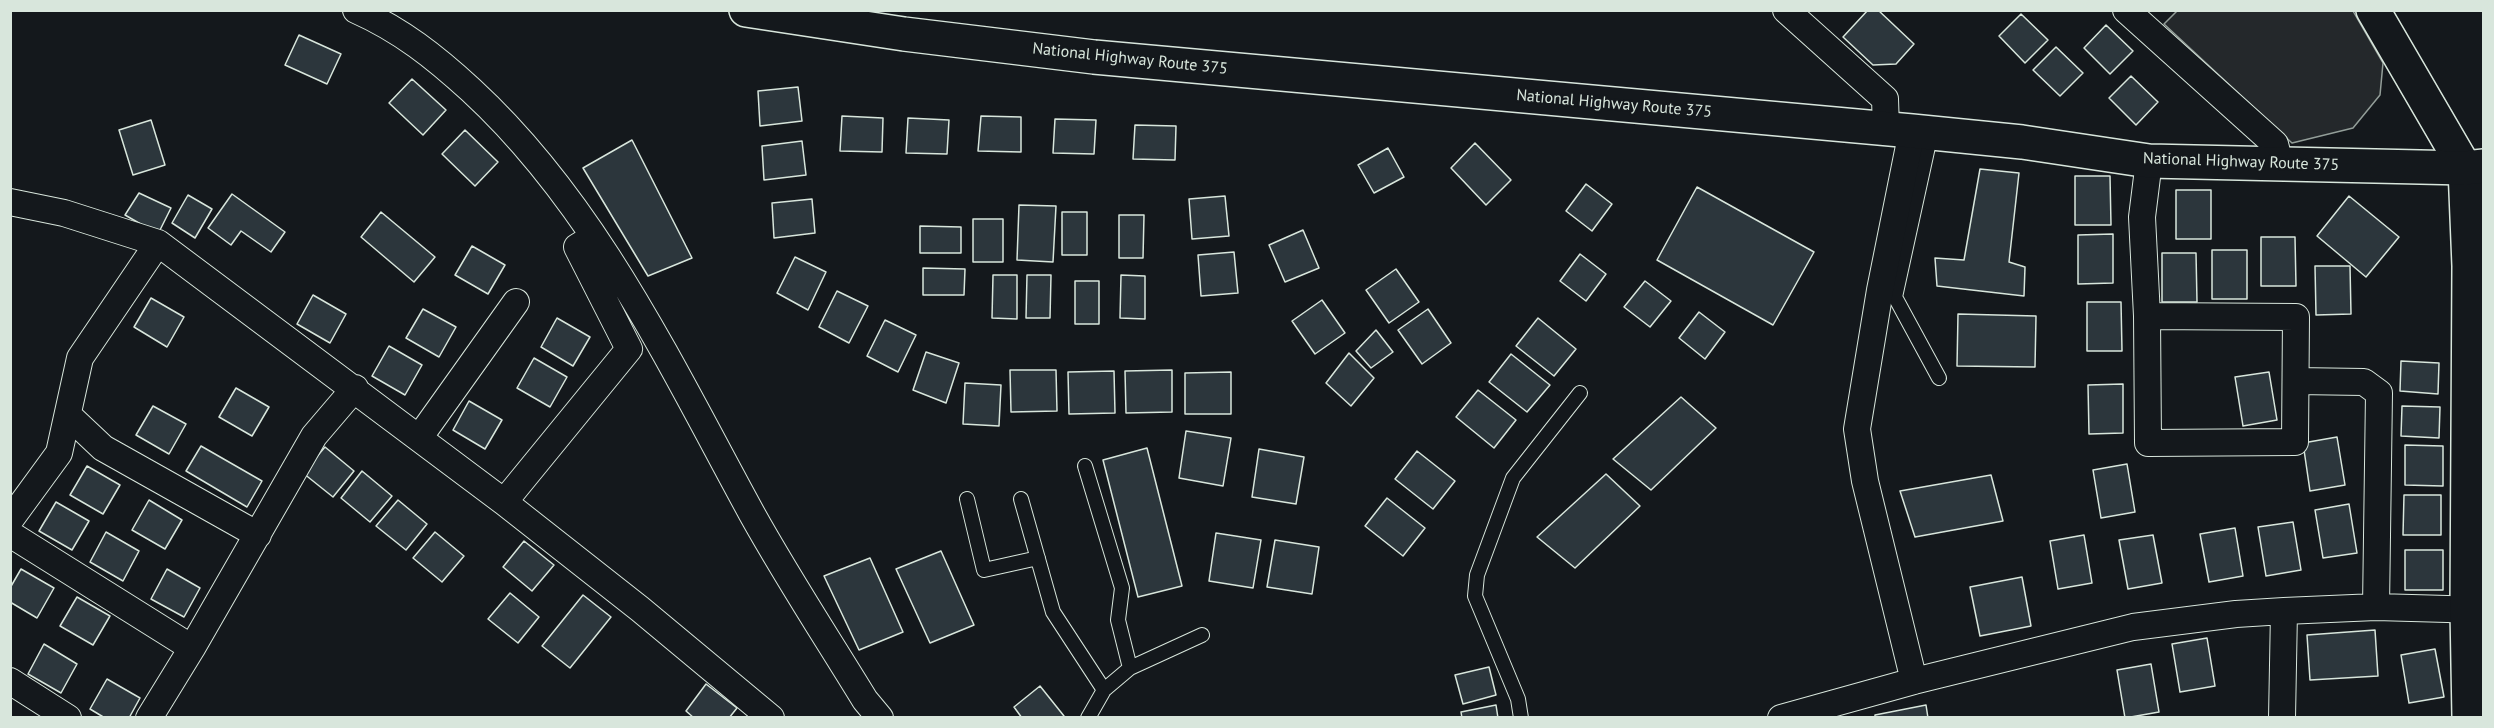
<!DOCTYPE html>
<style>
body{margin:0}
#map{position:relative;width:2494px;height:728px;overflow:hidden;background:#14181c;font-family:"PT Sans",sans-serif}
canvas{display:block}
.frame{position:absolute;inset:0;border:12px solid #d8e6dc;pointer-events:none}
</style>
<div id="map">
<canvas width="2494" height="728"></canvas>
<div class="frame"></div>
</div>
<script>
const ctx = document.querySelector('canvas').getContext('2d');
ctx.lineJoin = 'round';
function fillPath(path, color) {
  ctx.fillStyle = color;
  ctx.fill(path, 'evenodd');
}
function strokePath(path, color, width, dash) {
  ctx.strokeStyle = color;
  ctx.lineWidth = width;
  ctx.lineCap = dash ? 'butt' : 'round';
  ctx.setLineDash(dash || []);
  ctx.stroke(path);
}
function drawText(font, color, halo, rows, align = 'center') {
  ctx.font = font + ' "PT Sans",sans-serif';
  ctx.lineWidth = 4.5;
  ctx.setLineDash([]);
  ctx.textBaseline = 'middle';
  ctx.strokeStyle = halo;
  ctx.fillStyle = color;
  for (const [text, x, y, turn = 0] of rows) {
    ctx.save();
    ctx.translate(x, y);
    ctx.rotate((+turn || 0) * Math.PI / 180);
    ctx.textAlign = isNaN(turn) ? turn : align;
    if (halo) ctx.strokeText(text, 0, 0);
    ctx.fillText(text, 0, 0);
    ctx.restore();
  }
}
const parking = new Path2D(`
 M 2177,11 L 2353,11 L 2383,63 L 2380,95 L 2353,128 L 2292,143 L 2164,24 Z`);
const building = new Path2D(`
 M 1868,10 L 1878,10 L 1914,44 L 1896,64 L 1873,65 L 1843,37 Z
 M 2021,14 L 2048,40 L 2025,63 L 1999,36 Z
 M 2106,25 L 2133,51 L 2110,74 L 2084,48 Z
 M 299,35 L 341,54 L 327,84 L 285,65 Z
 M 2056,47 L 2083,73 L 2060,96 L 2033,70 Z
 M 2131,76 L 2158,102 L 2136,125 L 2109,98 Z
 M 412,79 L 446,110 L 423,135 L 389,103 Z
 M 798,87 L 802,121 L 760,126 L 758,91 Z
 M 842,116 L 883,118 L 882,152 L 840,151 Z
 M 981,116 L 1021,117 L 1021,152 L 978,151 Z
 M 908,118 L 949,120 L 947,154 L 906,153 Z
 M 1055,119 L 1096,120 L 1094,154 L 1053,153 Z
 M 151,120 L 165,165 L 133,175 L 119,130 Z
 M 1135,125 L 1176,126 L 1175,160 L 1133,159 Z
 M 465,130 L 498,162 L 475,186 L 442,154 Z
 M 632,140 L 692,258 L 648,276 L 583,168 Z
 M 802,141 L 806,175 L 764,180 L 762,146 Z
 M 1475,143 L 1511,180 L 1486,205 L 1451,168 Z
 M 1388,148 L 1404,177 L 1374,193 L 1358,165 Z
 M 1980,169 L 2019,173 L 2009,262 L 2025,267 L 2024,296 L 1937,286 L 1935,258 L 1964,260 Z
 M 2075,176 L 2110,176 L 2111,225 L 2075,225 Z
 M 1586,184 L 1612,204 L 1592,231 L 1566,211 Z
 M 1697,187 L 1814,252 L 1773,325 L 1657,260 Z
 M 2176,190 L 2211,190 L 2211,239 L 2176,239 Z
 M 139,193 L 171,208 L 158,234 L 125,215 Z
 M 232,194 L 285,232 L 271,252 L 241,231 L 231,245 L 208,228 Z
 M 188,195 L 212,209 L 195,238 L 172,223 Z
 M 1225,196 L 1229,236 L 1192,239 L 1189,199 Z
 M 2349,196 L 2399,237 L 2366,277 L 2317,236 Z
 M 812,199 L 815,233 L 774,238 L 772,203 Z
 M 1019,205 L 1056,206 L 1053,262 L 1017,260 Z
 M 381,212 L 435,257 L 414,282 L 361,237 Z
 M 1062,212 L 1087,212 L 1087,255 L 1062,255 Z
 M 1119,215 L 1144,215 L 1143,258 L 1119,258 Z
 M 973,219 L 1003,219 L 1003,262 L 973,262 Z
 M 920,226 L 961,227 L 961,253 L 920,253 Z
 M 1303,230 L 1319,268 L 1285,282 L 1269,245 Z
 M 2113,234 L 2113,283 L 2078,284 L 2078,235 Z
 M 2261,237 L 2295,237 L 2296,286 L 2261,286 Z
 M 472,246 L 505,265 L 488,294 L 455,275 Z
 M 2212,250 L 2247,250 L 2247,299 L 2212,299 Z
 M 1234,252 L 1238,293 L 1201,296 L 1198,255 Z
 M 2162,253 L 2196,253 L 2197,302 L 2162,302 Z
 M 1580,254 L 1606,274 L 1586,301 L 1560,281 Z
 M 795,257 L 826,272 L 808,310 L 777,293 Z
 M 2315,266 L 2350,266 L 2351,314 L 2316,315 Z
 M 923,268 L 965,269 L 964,295 L 923,295 Z
 M 1396,269 L 1419,302 L 1389,323 L 1366,290 Z
 M 993,275 L 1017,275 L 1017,319 L 992,318 Z
 M 1027,275 L 1051,275 L 1050,318 L 1026,318 Z
 M 1121,275 L 1145,276 L 1145,319 L 1120,318 Z
 M 1075,281 L 1099,281 L 1099,324 L 1075,324 Z
 M 1645,281 L 1671,301 L 1650,327 L 1624,307 Z
 M 837,291 L 868,306 L 849,343 L 819,327 Z
 M 313,295 L 346,314 L 330,343 L 297,324 Z
 M 151,298 L 184,317 L 167,347 L 134,327 Z
 M 1322,300 L 1345,333 L 1315,354 L 1292,321 Z
 M 2087,302 L 2121,302 L 2122,351 L 2087,351 Z
 M 423,309 L 456,327 L 439,357 L 406,338 Z
 M 1428,309 L 1451,343 L 1422,364 L 1398,330 Z
 M 1699,312 L 1725,332 L 1705,359 L 1679,338 Z
 M 1958,314 L 2036,316 L 2035,367 L 1957,366 Z
 M 557,318 L 590,337 L 573,366 L 541,347 Z
 M 1538,318 L 1576,349 L 1554,376 L 1516,346 Z
 M 885,320 L 916,335 L 898,372 L 867,356 Z
 M 1376,330 L 1393,352 L 1371,368 L 1356,351 Z
 M 389,346 L 422,365 L 405,395 L 372,376 Z
 M 926,352 L 959,363 L 946,403 L 913,390 Z
 M 1349,353 L 1374,378 L 1351,406 L 1326,383 Z
 M 1511,354 L 1550,385 L 1527,412 L 1489,382 Z
 M 534,358 L 567,377 L 550,407 L 517,388 Z
 M 2401,361 L 2439,363 L 2438,394 L 2400,391 Z
 M 1010,370 L 1056,370 L 1057,411 L 1011,412 Z
 M 1172,370 L 1172,412 L 1126,413 L 1125,371 Z
 M 1114,371 L 1115,413 L 1069,414 L 1068,372 Z
 M 1231,372 L 1231,414 L 1185,414 L 1185,373 Z
 M 2269,372 L 2277,420 L 2243,426 L 2235,377 Z
 M 965,383 L 1001,385 L 999,426 L 963,424 Z
 M 2123,384 L 2123,433 L 2089,434 L 2088,385 Z
 M 236,388 L 269,407 L 252,436 L 219,417 Z
 M 1478,390 L 1516,420 L 1494,448 L 1456,417 Z
 M 1681,397 L 1716,428 L 1651,490 L 1613,459 Z
 M 469,401 L 502,420 L 485,449 L 453,430 Z
 M 153,406 L 186,424 L 169,454 L 136,435 Z
 M 2402,406 L 2440,407 L 2439,438 L 2401,436 Z
 M 1186,431 L 1231,438 L 1223,486 L 1179,478 Z
 M 2337,437 L 2345,485 L 2310,491 L 2303,443 Z
 M 2405,445 L 2443,446 L 2443,486 L 2405,485 Z
 M 201,446 L 262,481 L 247,507 L 186,471 Z
 M 325,447 L 354,471 L 333,497 L 303,473 Z
 M 1147,448 L 1182,586 L 1138,597 L 1103,460 Z
 M 1259,449 L 1304,457 L 1296,504 L 1252,497 Z
 M 1417,451 L 1455,481 L 1433,509 L 1395,479 Z
 M 2127,464 L 2135,512 L 2101,518 L 2093,470 Z
 M 87,466 L 120,485 L 103,514 L 70,495 Z
 M 362,471 L 392,496 L 370,522 L 341,498 Z
 M 1606,474 L 1640,506 L 1575,568 L 1537,537 Z
 M 1991,475 L 2003,521 L 1915,537 L 1900,491 Z
 M 2404,495 L 2441,495 L 2441,535 L 2403,535 Z
 M 1387,498 L 1425,528 L 1403,556 L 1365,526 Z
 M 149,500 L 182,520 L 165,549 L 132,530 Z
 M 398,500 L 427,524 L 406,550 L 376,526 Z
 M 56,502 L 89,521 L 72,550 L 39,531 Z
 M 2349,504 L 2357,553 L 2323,558 L 2315,510 Z
 M 2293,522 L 2301,570 L 2266,576 L 2258,527 Z
 M 2235,528 L 2243,576 L 2209,582 L 2200,534 Z
 M 106,532 L 139,551 L 123,581 L 90,562 Z
 M 435,532 L 464,556 L 442,582 L 413,558 Z
 M 1216,533 L 1261,540 L 1253,588 L 1209,581 Z
 M 2084,535 L 2092,583 L 2058,589 L 2050,541 Z
 M 2153,535 L 2162,583 L 2128,589 L 2119,540 Z
 M 1275,540 L 1319,547 L 1312,594 L 1267,587 Z
 M 524,541 L 554,565 L 532,591 L 503,567 Z
 M 2405,550 L 2443,550 L 2443,590 L 2405,590 Z
 M 941,551 L 974,625 L 930,643 L 896,569 Z
 M 870,558 L 903,632 L 859,650 L 824,576 Z
 M 21,569 L 54,588 L 37,618 L 10,602 L 10,588 Z
 M 167,569 L 200,588 L 184,617 L 151,599 Z
 M 2022,577 L 2031,626 L 1980,636 L 1970,587 Z
 M 510,593 L 539,617 L 518,643 L 488,619 Z
 M 583,595 L 611,617 L 570,668 L 542,646 Z
 M 77,597 L 110,616 L 93,645 L 60,626 Z
 M 2375,630 L 2378,676 L 2310,680 L 2307,635 Z
 M 2207,638 L 2215,686 L 2180,692 L 2172,644 Z
 M 44,644 L 77,664 L 61,693 L 28,674 Z
 M 2435,649 L 2444,697 L 2409,703 L 2401,655 Z
 M 2151,664 L 2159,712 L 2125,718 L 2117,670 Z
 M 1489,667 L 1496,695 L 1463,704 L 1455,675 Z
 M 107,679 L 140,698 L 129,718 L 105,718 L 90,709 Z
 M 706,684 L 737,708 L 729,718 L 694,718 L 686,711 Z
 M 1040,686 L 1064,716 L 1062,718 L 1022,718 L 1014,707 Z
 M 1496,705 L 1498,718 L 1462,718 L 1461,712 Z
 M 1926,705 L 1928,718 L 1875,718 L 1875,715 Z`);
const service = new Path2D(`
 M 1931,133 L 1895,297 L 1939,378
 M 1085,466 L 1122,588 L 1118,620 L 1130,668
 M 967,499 L 984,570 L 1038,558
 M 1021,499 L 1053,612 L 1104,690
 M 1088,718 L 1104,690 L 1130,668 L 1202,635
 M 1521,718 L 1518,699 L 1475,596 L 1477,575 L 1513,478 L 1580,393`);
const minor = new Path2D(`
 M 356,10 C 401,30 435,57 471,90 C 596,205 671,366 752,514 C 787,577 827,638 865,700 L 880,718
 M 1786,10 L 1885,99 L 1886,129
 M 2126,10 L 2275,144 L 2280,164
 M 1912,131 L 1880,290 L 1857,429 L 1865,481 L 1914,681
 M 10,202 L 64,213 L 158,243 L 504,502 L 640,609 L 771,718
 M 2147,316 L 2296,317 L 2295,442 L 2148,443 L 2147,316 L 2142,217 L 2149,161
 M 2296,381 L 2364,382 L 2379,393 L 2376,607
 M 68,415 L 103,448 L 258,535
 M 419,438 L 516,302
 M 504,502 L 629,349 L 577,247 L 593,237
 M 10,520 L 59,453 L 80,358 L 158,243
 M 10,534 L 192,648
 M 10,681 L 68,718
 M 149,718 L 192,648 L 314,436 L 355,388
 M 1781,718 L 1914,681 L 2133,627 L 2236,614 L 2284,611 L 2376,607 L 2483,610
 M 2282,718 L 2284,611`);
const tertiary = new Path2D(`
 M 2373,10 L 2465,168 L 2469,266 L 2467,610 L 2469,718`);
const trunk = new Path2D(`
 M 746,10 L 904,34 L 1094,57 L 1912,131 L 2022,142 L 2149,161 L 2465,168 L 2484,166`);
const streetNames = [
 ["National Highway Route 375",1130,59,6],
 ["National Highway Route 375",1614,104,5],
 ["National Highway Route 375",2241,162,2]
];
fillPath(parking, '#24282b');
strokePath(parking, '#939e99', 1.5);
fillPath(building, '#2c363c');
strokePath(building, '#d8e6dc', 1.5);
strokePath(service, '#d8e6dc', 16);
strokePath(minor, '#d8e6dc', 28);
strokePath(tertiary, '#d8e6dc', 36);
strokePath(trunk, '#d8e6dc', 36);
strokePath(service, '#14181c', 14);
strokePath(minor, '#14181c', 26);
strokePath(tertiary, '#14181c', 33);
strokePath(trunk, '#14181c', 33);
drawText('16px', '#d8e6dc', '#14181c', streetNames);
</script>
